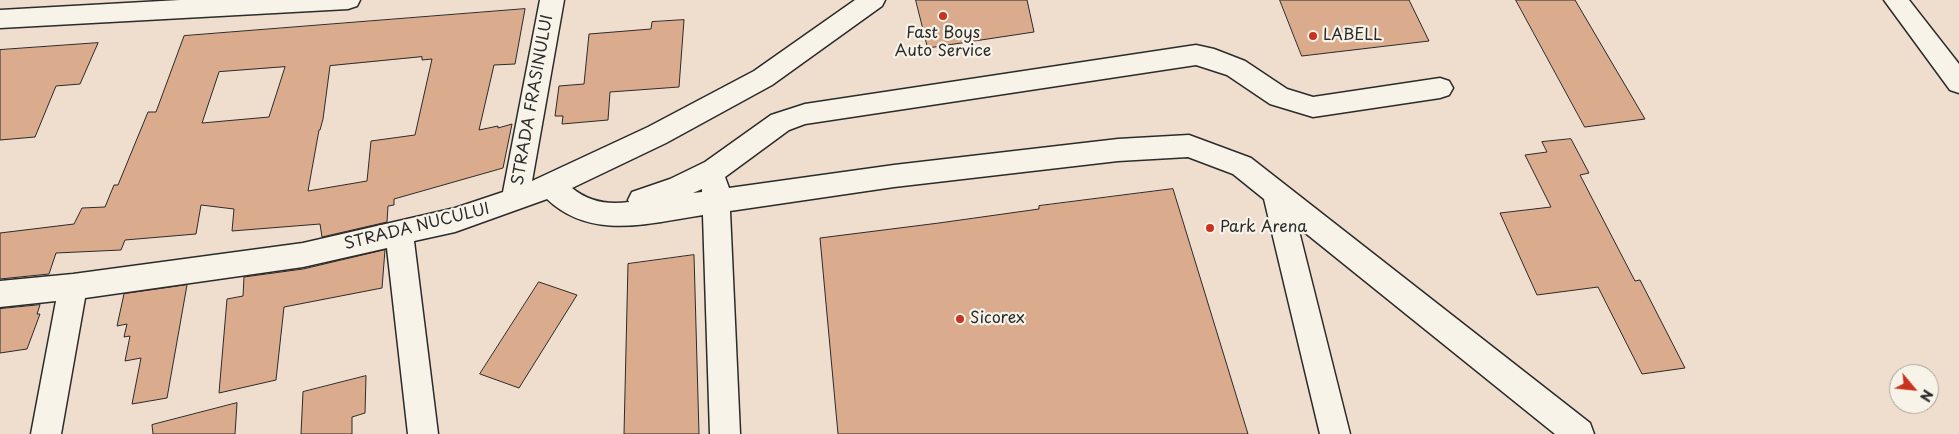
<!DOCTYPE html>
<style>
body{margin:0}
#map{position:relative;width:1959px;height:434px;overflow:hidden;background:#efddcd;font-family:"Playpen Sans",sans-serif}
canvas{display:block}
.north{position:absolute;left:1889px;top:364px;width:50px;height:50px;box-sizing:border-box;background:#f7f3e8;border:1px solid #a5a39c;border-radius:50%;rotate:118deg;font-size:14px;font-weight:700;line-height:20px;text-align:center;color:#2b2b2b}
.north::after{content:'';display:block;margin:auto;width:18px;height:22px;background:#c8321e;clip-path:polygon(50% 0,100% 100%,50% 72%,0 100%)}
</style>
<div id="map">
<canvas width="1959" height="434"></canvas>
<div class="north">N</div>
</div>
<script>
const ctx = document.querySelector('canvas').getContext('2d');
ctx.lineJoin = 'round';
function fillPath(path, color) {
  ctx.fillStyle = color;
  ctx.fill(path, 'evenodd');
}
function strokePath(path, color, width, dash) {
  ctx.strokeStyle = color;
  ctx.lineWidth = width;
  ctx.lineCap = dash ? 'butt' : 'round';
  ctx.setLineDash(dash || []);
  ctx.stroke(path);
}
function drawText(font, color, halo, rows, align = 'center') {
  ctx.font = font + ' "Playpen Sans",sans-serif';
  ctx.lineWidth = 4.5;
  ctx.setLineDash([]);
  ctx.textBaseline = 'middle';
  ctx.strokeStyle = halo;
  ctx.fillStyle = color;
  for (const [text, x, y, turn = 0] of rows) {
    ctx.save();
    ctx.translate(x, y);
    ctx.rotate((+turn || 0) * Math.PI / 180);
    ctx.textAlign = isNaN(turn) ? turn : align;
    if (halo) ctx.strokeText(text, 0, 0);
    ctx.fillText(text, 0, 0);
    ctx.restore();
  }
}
const building = new Path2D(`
 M 916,0 L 1027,0 L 1034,32 L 928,48 Z
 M 1280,0 L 1409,0 L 1429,41 L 1302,56 Z
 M 1516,0 L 1575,0 L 1645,119 L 1585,127 Z
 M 525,9 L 515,64 L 494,65 L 479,130 L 498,126 L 498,128 L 512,124 L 503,168 L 394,199 L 394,205 L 388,206 L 387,222 L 322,237 L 320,224 L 232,231 L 234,209 L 201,205 L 196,234 L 125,240 L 121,250 L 56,253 L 49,274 L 0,279 L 0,233 L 74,224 L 82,208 L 105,207 L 114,185 L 118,185 L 148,112 L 156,112 L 184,36 ZM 422,57 L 422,60 L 432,59 L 415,135 L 371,141 L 367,181 L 308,191 L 319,130 L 320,130 L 323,119 L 330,66 ZM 285,67 L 269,117 L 202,123 L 219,72 Z
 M 684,20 L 679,87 L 610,92 L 608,120 L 562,124 L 563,116 L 555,116 L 559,86 L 584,84 L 589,34 L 651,29 L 652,22 Z
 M 98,43 L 80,84 L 56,86 L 35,137 L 0,140 L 0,50 Z
 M 1571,139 L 1589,173 L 1580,175 L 1635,281 L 1640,280 L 1685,368 L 1642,374 L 1598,287 L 1537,295 L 1500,213 L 1551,207 L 1525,155 L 1547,152 L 1542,142 Z
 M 1173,189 L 1248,434 L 838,434 L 820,238 L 939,223 L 1039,209 L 1039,206 Z
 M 385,250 L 382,288 L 284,307 L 276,380 L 219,393 L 227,299 L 243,296 L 244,277 L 303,269 Z
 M 694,255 L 699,434 L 624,434 L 628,264 Z
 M 539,282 L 577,295 L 519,388 L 480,374 Z
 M 187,285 L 167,398 L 132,404 L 141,358 L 125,361 L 130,336 L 124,337 L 127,324 L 117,326 L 124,294 Z
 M 40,305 L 37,314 L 40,314 L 27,349 L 0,353 L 0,309 Z
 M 366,376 L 365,413 L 352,417 L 352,434 L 301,434 L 303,392 Z
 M 237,403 L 235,434 L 153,434 L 152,425 Z`);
const minor = new Path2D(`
 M 180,0 L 360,0 L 357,6 L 348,9 L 0,28 L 0,10 Z
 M 540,0 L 564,0 L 532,181 L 648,127 L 754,71 L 855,0 L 885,0 L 882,6 L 772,85 L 666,143 L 572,188 C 589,202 608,205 629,202 L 628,200 L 632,192 L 670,179 L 705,162 L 771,115 L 805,104 L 1196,45 L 1214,49 L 1245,61 L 1287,89 L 1313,97 L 1440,78 L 1449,81 L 1453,88 L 1449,95 L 1440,98 L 1313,117 L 1270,104 L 1227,75 L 1196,65 L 805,124 L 789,130 L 725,177 L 729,188 L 894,165 L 1118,139 L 1189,135 L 1251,158 L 1590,423 L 1594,434 L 1555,434 L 1298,227 L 1350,434 L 1320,434 L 1264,199 L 1233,174 L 1188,157 L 1118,161 L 894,187 L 730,211 L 740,434 L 710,434 L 703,215 C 649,223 591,241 547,199 L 455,232 L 414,241 L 438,434 L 408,434 L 387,248 L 303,267 L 85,298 L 61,434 L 31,434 L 56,301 L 0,307 L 0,281 L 73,274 L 303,243 L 455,208 L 503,192 ZM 702,189 L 702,192 L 693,193 Z
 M 1884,0 L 1909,0 L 1959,64 L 1959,93 L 1950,90 Z`);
const markers = [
 [943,16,5,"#c8321e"],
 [1313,36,5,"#c8321e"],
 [1210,228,5,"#c8321e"],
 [960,319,5,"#c8321e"]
];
const poiNames = [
 ["Fast Boys",943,34,"center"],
 ["Auto Service",943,52,"center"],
 ["LABELL",1323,36],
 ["Park Arena",1220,228],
 ["Sicorex",970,319]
];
const streetNames = [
 ["STRADA FRASINULUI",533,100,-80],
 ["STRADA NUCULUI",417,227,-14]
];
fillPath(building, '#dbab8d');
strokePath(building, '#2b2b2b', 1);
strokePath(minor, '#2b2b2b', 3);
fillPath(minor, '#f7f3e8');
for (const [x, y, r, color] of markers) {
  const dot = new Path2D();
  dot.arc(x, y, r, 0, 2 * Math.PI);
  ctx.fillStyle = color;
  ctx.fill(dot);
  strokePath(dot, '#f7f3e8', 2);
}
drawText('16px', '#2b2b2b', '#f7f3e8', poiNames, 'left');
drawText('16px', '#2b2b2b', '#f7f3e8', streetNames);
</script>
